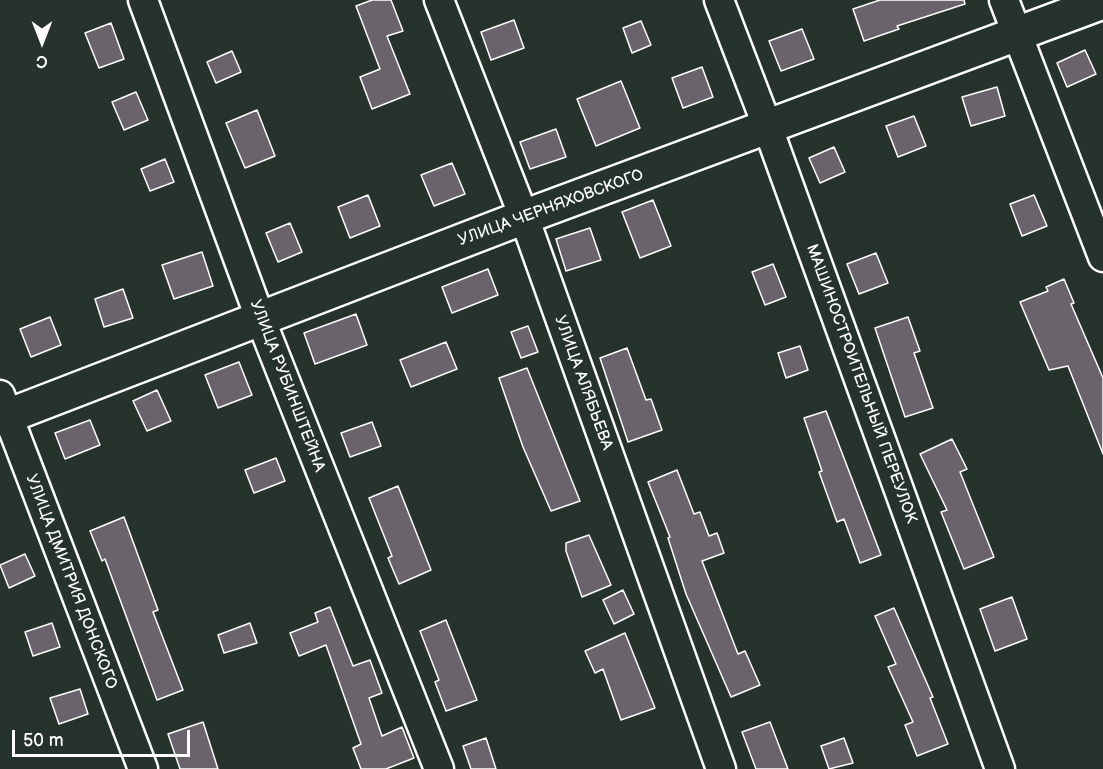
<!DOCTYPE html>
<meta charset="utf-8">
<style>
body{margin:0}
#map{position:relative;width:1103px;height:769px;overflow:hidden;background:#26332d;font-family:"Balsamiq Sans",sans-serif}
canvas{display:block}
.north{position:absolute;left:12px;top:12px;width:60px;height:60px;-webkit-text-stroke:4px #26332d;paint-order:stroke;rotate:180deg;font-size:16px;font-weight:700;line-height:24px;text-align:center;color:#fff}
.north::after{content:'';display:block;margin:auto;width:21px;height:27px;background:#fff;clip-path:polygon(50% 0,100% 100%,50% 72%,0 100%)}
.scale{position:absolute;left:12px;top:730px;width:178px;height:27px;box-sizing:border-box;border:3px solid #fff;border-top:0;padding-left:8px;font-size:18px;line-height:21px;white-space:nowrap;color:#fff;-webkit-text-stroke:4px #26332d;paint-order:stroke}
</style>
<div id="map">
<canvas width="1103" height="769"></canvas>
<div class="north">С</div>
<div class="scale">50 m</div>
</div>
<script>
const ctx = document.querySelector('canvas').getContext('2d');
ctx.lineJoin = 'round';
function fillPath(path, color) {
  ctx.fillStyle = color;
  ctx.fill(path, 'evenodd');
}
function strokePath(path, color, width, dash) {
  ctx.strokeStyle = color;
  ctx.lineWidth = width;
  ctx.lineCap = dash ? 'butt' : 'round';
  ctx.setLineDash(dash || []);
  ctx.stroke(path);
}
function drawText(font, color, halo, rows, align = 'center') {
  ctx.font = font + ' "Balsamiq Sans",sans-serif';
  ctx.lineWidth = 4.5;
  ctx.setLineDash([]);
  ctx.textBaseline = 'middle';
  ctx.strokeStyle = halo;
  ctx.fillStyle = color;
  for (const [text, x, y, turn = 0] of rows) {
    ctx.save();
    ctx.translate(x, y);
    ctx.rotate((+turn || 0) * Math.PI / 180);
    ctx.textAlign = isNaN(turn) ? turn : align;
    if (halo) ctx.strokeText(text, 0, 0);
    ctx.fillText(text, 0, 0);
    ctx.restore();
  }
}
const building = new Path2D(`
 M 372,0 L 391,0 L 403,31 L 387,36 L 410,94 L 372,109 L 360,77 L 380,69 L 356,6 Z
 M 880,0 L 964,0 L 965,4 L 897,26 L 899,29 L 864,41 L 853,9 Z
 M 514,20 L 524,48 L 491,60 L 481,32 Z
 M 641,21 L 651,45 L 632,53 L 623,28 Z
 M 111,23 L 124,59 L 99,68 L 85,33 Z
 M 802,29 L 814,59 L 781,71 L 769,41 Z
 M 1085,50 L 1096,74 L 1067,87 L 1057,63 Z
 M 232,51 L 241,72 L 216,83 L 207,62 Z
 M 702,67 L 713,97 L 683,108 L 672,78 Z
 M 621,81 L 640,128 L 596,146 L 577,99 Z
 M 997,87 L 1005,116 L 971,126 L 962,97 Z
 M 136,92 L 148,120 L 124,130 L 112,102 Z
 M 257,110 L 275,156 L 245,168 L 226,123 Z
 M 914,116 L 926,146 L 898,157 L 886,126 Z
 M 556,129 L 566,157 L 530,169 L 520,142 Z
 M 834,147 L 845,172 L 820,183 L 809,158 Z
 M 165,159 L 174,182 L 150,191 L 141,169 Z
 M 452,163 L 465,194 L 434,206 L 421,175 Z
 M 368,195 L 380,226 L 350,238 L 338,207 Z
 M 1034,195 L 1047,226 L 1022,236 L 1010,204 Z
 M 653,200 L 671,246 L 640,258 L 622,212 Z
 M 290,223 L 302,252 L 278,262 L 266,233 Z
 M 590,228 L 601,260 L 566,271 L 556,239 Z
 M 202,252 L 213,286 L 174,299 L 162,265 Z
 M 876,253 L 888,283 L 859,294 L 847,264 Z
 M 773,264 L 786,297 L 765,305 L 752,272 Z
 M 488,269 L 498,295 L 452,313 L 442,287 Z
 M 1064,279 L 1074,303 L 1071,304 L 1103,378 L 1103,454 L 1068,366 L 1049,370 L 1020,302 L 1048,291 L 1046,287 Z
 M 123,289 L 133,318 L 104,327 L 95,299 Z
 M 356,314 L 367,345 L 315,364 L 304,333 Z
 M 50,317 L 61,345 L 31,357 L 20,329 Z
 M 908,317 L 920,351 L 914,353 L 933,408 L 905,417 L 875,328 Z
 M 528,326 L 538,352 L 521,358 L 511,332 Z
 M 446,342 L 457,369 L 411,387 L 400,360 Z
 M 800,346 L 808,370 L 786,378 L 778,353 Z
 M 627,348 L 646,400 L 651,399 L 662,430 L 628,442 L 600,358 Z
 M 239,362 L 252,395 L 218,408 L 205,375 Z
 M 527,368 L 580,501 L 551,511 L 523,447 L 499,378 Z
 M 157,390 L 171,421 L 147,431 L 133,401 Z
 M 826,411 L 881,555 L 860,563 L 844,519 L 837,522 L 819,472 L 822,471 L 804,418 Z
 M 90,420 L 100,445 L 65,459 L 55,433 Z
 M 372,422 L 381,446 L 350,457 L 341,433 Z
 M 952,439 L 967,469 L 960,472 L 994,557 L 964,569 L 941,512 L 947,510 L 920,454 Z
 M 276,458 L 285,481 L 254,493 L 245,470 Z
 M 677,470 L 694,514 L 700,512 L 709,536 L 717,533 L 724,553 L 702,561 L 738,654 L 745,651 L 760,685 L 731,697 L 686,594 L 668,538 L 670,537 L 648,482 Z
 M 398,486 L 431,570 L 399,584 L 388,558 L 392,556 L 369,498 Z
 M 124,517 L 158,610 L 153,612 L 183,690 L 157,700 L 105,559 L 102,561 L 90,531 Z
 M 589,535 L 611,585 L 582,597 L 566,551 L 566,543 Z
 M 25,554 L 35,576 L 9,588 L 0,565 Z
 M 623,590 L 634,614 L 614,624 L 603,600 Z
 M 1012,597 L 1027,639 L 995,651 L 980,609 Z
 M 330,607 L 353,666 L 370,660 L 382,693 L 369,698 L 382,736 L 402,727 L 414,758 L 386,769 L 361,769 L 353,748 L 361,744 L 326,645 L 299,656 L 290,633 L 318,622 L 315,613 Z
 M 894,608 L 933,697 L 930,698 L 948,744 L 917,756 L 905,725 L 913,722 L 888,667 L 896,664 L 875,616 Z
 M 446,620 L 477,700 L 446,711 L 435,682 L 439,680 L 420,631 Z
 M 52,623 L 60,647 L 33,656 L 25,632 Z
 M 250,623 L 257,643 L 224,653 L 218,635 Z
 M 625,633 L 655,708 L 621,720 L 603,669 L 595,673 L 585,651 Z
 M 80,689 L 88,714 L 59,724 L 50,698 Z
 M 203,722 L 218,769 L 180,769 L 168,734 Z
 M 770,722 L 788,769 L 756,769 L 742,732 Z
 M 486,738 L 496,769 L 471,769 L 463,746 Z
 M 844,738 L 853,763 L 829,769 L 821,746 Z`);
const minor = new Path2D(`
 M 143,0 L 260,318 L 439,769
 M 439,0 L 524,217 L 721,769
 M 719,0 L 768,128 L 1000,769
 M 1004,0 L 1103,257
 M 0,395 L 143,769`);
const tertiary = new Path2D(`
 M 0,419 L 524,217 L 1103,2`);
const streetNames = [
 ["УЛИЦА ЧЕРНЯХОВСКОГО",551,208,-20],
 ["УЛИЦА АЛЯБЬЕВА",583,383,70],
 ["МАШИНОСТРОИТЕЛЬНЫЙ ПЕРЕУЛОК",861,384,70],
 ["УЛИЦА РУБИНШТЕЙНА",287,386,69],
 ["УЛИЦА ДМИТРИЯ ДОНСКОГО",71,582,69]
];
fillPath(building, '#6a636c');
strokePath(building, '#fff', 1.5);
strokePath(minor, '#fff', 33);
strokePath(tertiary, '#fff', 38);
strokePath(minor, '#26332d', 28);
strokePath(tertiary, '#26332d', 33);
drawText('16px', '#fff', '#26332d', streetNames);
</script>
